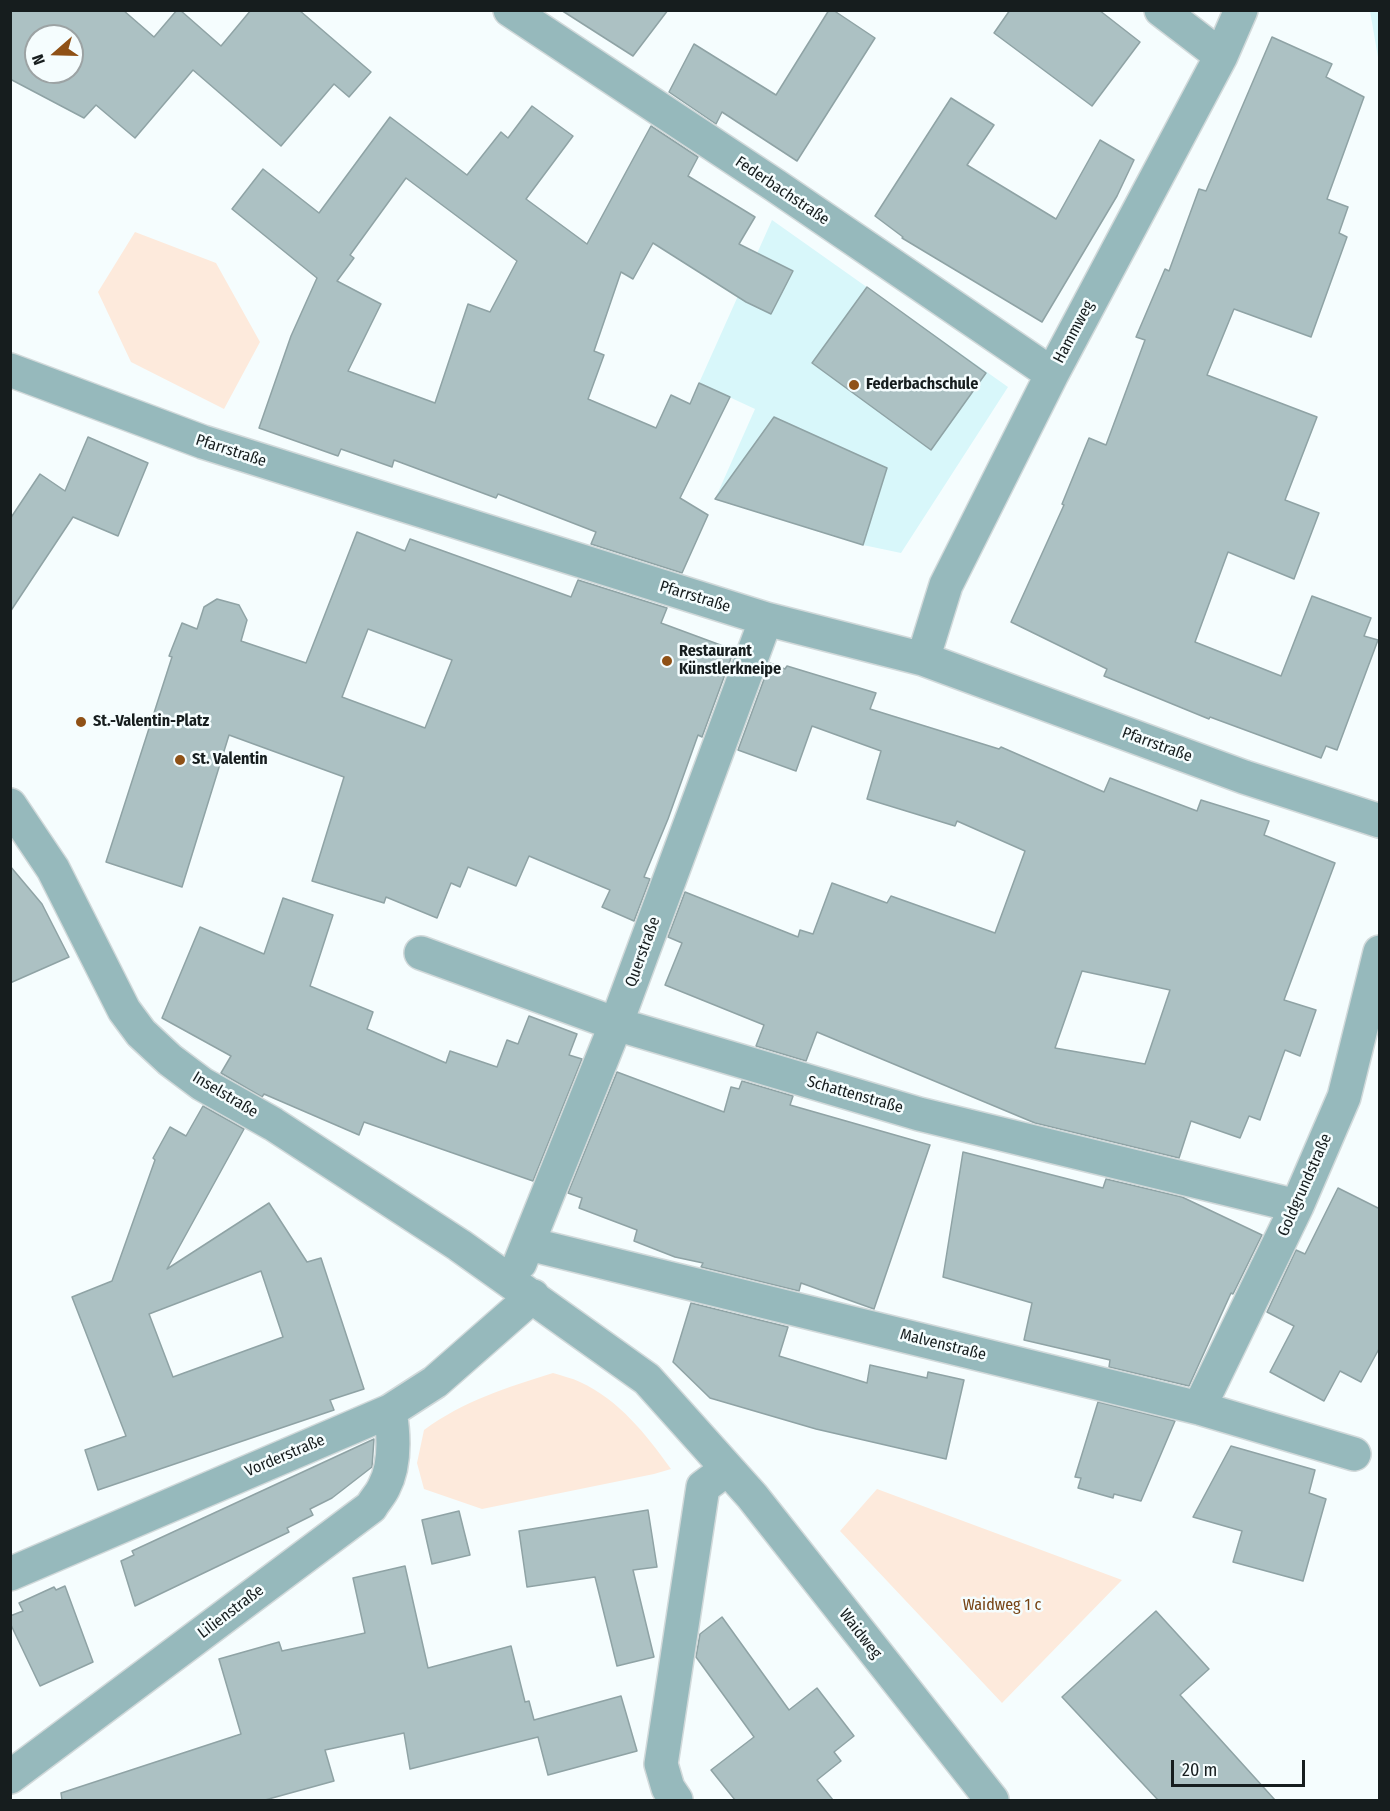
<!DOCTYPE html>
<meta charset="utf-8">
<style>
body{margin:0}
#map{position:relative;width:1390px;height:1811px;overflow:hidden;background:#f5fdfe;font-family:"Fira Sans Condensed",sans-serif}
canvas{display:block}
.frame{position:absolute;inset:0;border:12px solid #161d1e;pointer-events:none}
.north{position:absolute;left:24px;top:24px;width:60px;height:60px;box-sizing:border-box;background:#f5fdfe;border:2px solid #9ca3a4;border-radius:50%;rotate:250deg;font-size:16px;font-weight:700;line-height:24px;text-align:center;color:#161d1e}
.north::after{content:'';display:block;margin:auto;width:21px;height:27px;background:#8f5116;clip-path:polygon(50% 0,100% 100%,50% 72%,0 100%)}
.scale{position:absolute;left:1171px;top:1760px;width:134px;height:27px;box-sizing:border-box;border:3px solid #161d1e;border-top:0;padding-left:8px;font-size:18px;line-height:21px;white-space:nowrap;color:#161d1e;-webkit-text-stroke:4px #f5fdfe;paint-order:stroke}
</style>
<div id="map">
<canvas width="1390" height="1811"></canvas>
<div class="frame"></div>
<div class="north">N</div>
<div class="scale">20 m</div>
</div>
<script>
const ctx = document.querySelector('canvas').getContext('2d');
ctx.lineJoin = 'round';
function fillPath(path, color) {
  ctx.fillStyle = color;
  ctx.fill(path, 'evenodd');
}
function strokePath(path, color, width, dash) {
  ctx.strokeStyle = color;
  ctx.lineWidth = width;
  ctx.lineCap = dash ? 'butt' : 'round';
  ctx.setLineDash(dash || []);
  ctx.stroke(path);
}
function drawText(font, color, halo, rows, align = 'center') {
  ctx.font = font + ' "Fira Sans Condensed",sans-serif';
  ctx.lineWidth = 5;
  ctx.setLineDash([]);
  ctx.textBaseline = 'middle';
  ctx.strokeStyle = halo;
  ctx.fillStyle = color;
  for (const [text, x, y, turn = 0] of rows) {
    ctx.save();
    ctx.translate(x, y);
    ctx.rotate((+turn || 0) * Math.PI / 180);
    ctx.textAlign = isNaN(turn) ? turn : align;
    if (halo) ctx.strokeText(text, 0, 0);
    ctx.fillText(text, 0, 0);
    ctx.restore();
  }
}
const built = new Path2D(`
 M 1370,11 L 1379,11 L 1379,63 Z
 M 772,220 L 1008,387 L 901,553 L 863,545 L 716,497 L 755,409 L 699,383 Z`);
const green = new Path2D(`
 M 135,232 L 216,263 L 260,342 L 224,409 L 131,362 L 98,292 Z
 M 553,1373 C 562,1376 572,1378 580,1382 C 619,1400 646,1434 671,1469 L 654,1474 L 482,1509 L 424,1489 L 417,1463 L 424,1430 C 465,1400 506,1388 553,1373 Z
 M 877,1489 L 1122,1580 L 1002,1703 L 840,1531 Z`);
const building = new Path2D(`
 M 10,10 L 123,10 L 154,37 L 177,10 L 180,10 L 221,46 L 251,10 L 299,10 L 371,72 L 349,97 L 334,84 L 281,146 L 193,70 L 135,138 L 96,105 L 84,118 L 10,79 ZM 36,36 L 72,36 L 72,72 L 36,72 Z
 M 561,10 L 668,10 L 633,56 Z
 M 829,10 L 833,10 L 875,38 L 797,161 L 722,112 L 716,124 L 669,92 L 694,44 L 776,95 Z
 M 1010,10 L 1099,10 L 1140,42 L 1092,106 L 994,33 Z
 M 1272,37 L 1332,64 L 1326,77 L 1364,97 L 1327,199 L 1348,207 L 1339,233 L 1347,237 L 1311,337 L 1234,309 L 1207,375 L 1317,417 L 1285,500 L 1319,513 L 1294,579 L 1228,552 L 1195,642 L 1281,676 L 1312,596 L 1371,618 L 1364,636 L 1378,640 L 1337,750 L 1326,746 L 1321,758 L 1210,717 L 1209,719 L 1104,676 L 1107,669 L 1011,622 L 1064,505 L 1062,504 L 1089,438 L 1106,445 L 1145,340 L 1136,337 L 1165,269 L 1169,271 L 1199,189 L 1206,191 Z
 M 951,98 L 994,125 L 967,165 L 1056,219 L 1100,140 L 1134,160 L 1117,196 L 1042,322 L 902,238 L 903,237 L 875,216 Z
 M 532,106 L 573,136 L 526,199 L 587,244 L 651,126 L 698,157 L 688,176 L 755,217 L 739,244 L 793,271 L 771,314 L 746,302 L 653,243 L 633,279 L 621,272 L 594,351 L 604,355 L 588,399 L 656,428 L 671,395 L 690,404 L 699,383 L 730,397 L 680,498 L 708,515 L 682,573 L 591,544 L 596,532 L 498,494 L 496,498 L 394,460 L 392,467 L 341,449 L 338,456 L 259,428 L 291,336 L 317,278 L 232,209 L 263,169 L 319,213 L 390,117 L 467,175 L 501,132 L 508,138 ZM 406,178 L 517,261 L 490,312 L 468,304 L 435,403 L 348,371 L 381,304 L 337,281 L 354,258 L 350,255 Z
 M 867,287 L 986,373 L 931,450 L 812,363 Z
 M 774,417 L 887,468 L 863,545 L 715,499 Z
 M 88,437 L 148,463 L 118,536 L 73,517 L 10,612 L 10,519 L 40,474 L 65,491 Z
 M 357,532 L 405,551 L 410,539 L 571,597 L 578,580 L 667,608 L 661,623 L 734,650 L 702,737 L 698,735 L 668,819 L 644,877 L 650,879 L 634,921 L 602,907 L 610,890 L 529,856 L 516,886 L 468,867 L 460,887 L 451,883 L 437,918 L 386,897 L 384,903 L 312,881 L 344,777 L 229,735 L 182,887 L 106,862 L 172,657 L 169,656 L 182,623 L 197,629 L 204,607 L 217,599 L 239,605 L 247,620 L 241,641 L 306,663 ZM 368,629 L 452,660 L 425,728 L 342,697 Z
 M 770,663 L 785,669 L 787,666 L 876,693 L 870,709 L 999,749 L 1001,747 L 1104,792 L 1110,778 L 1197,811 L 1201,800 L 1269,821 L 1264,835 L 1335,863 L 1284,1000 L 1316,1010 L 1300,1056 L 1285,1050 L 1260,1120 L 1249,1116 L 1240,1138 L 1191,1121 L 1179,1158 L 1035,1123 L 817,1032 L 806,1061 L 756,1046 L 764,1025 L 665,985 L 682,943 L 668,937 L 685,892 L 798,937 L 800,930 L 813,934 L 832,883 L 887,903 L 891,896 L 995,933 L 1025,851 L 957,821 L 955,826 L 867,799 L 881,751 L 812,726 L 796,771 L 738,750 ZM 1082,971 L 1170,990 L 1145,1064 L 1055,1048 Z
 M 10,866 L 42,904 L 69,957 L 10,983 Z
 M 283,898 L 333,915 L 310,986 L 373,1012 L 367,1029 L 446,1063 L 450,1051 L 497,1067 L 507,1040 L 518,1044 L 529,1016 L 577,1034 L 569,1055 L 582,1059 L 533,1181 L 364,1122 L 359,1135 L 264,1094 L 262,1097 L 221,1073 L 231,1056 L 162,1018 L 200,927 L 264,954 Z
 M 617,1072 L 724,1112 L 731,1087 L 739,1089 L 742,1081 L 793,1096 L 790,1105 L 930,1145 L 874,1309 L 801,1283 L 799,1291 L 701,1267 L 703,1263 L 675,1257 L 634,1241 L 637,1230 L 579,1208 L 582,1198 L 568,1193 Z
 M 203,1106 L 244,1129 L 167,1269 L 269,1203 L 307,1262 L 321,1258 L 364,1389 L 330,1400 L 334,1410 L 98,1490 L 85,1450 L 126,1436 L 72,1297 L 112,1281 L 155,1160 L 153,1158 L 170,1127 L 186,1136 ZM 261,1271 L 283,1337 L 173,1377 L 149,1314 Z
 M 963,1152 L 1103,1188 L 1106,1179 L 1182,1197 L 1262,1235 L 1233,1294 L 1231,1293 L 1189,1386 L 1109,1367 L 1110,1360 L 1024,1340 L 1032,1303 L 943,1277 Z
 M 1338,1188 L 1380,1209 L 1380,1347 L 1361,1382 L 1340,1371 L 1324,1401 L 1270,1372 L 1294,1326 L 1267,1312 L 1296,1250 L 1305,1254 Z
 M 691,1303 L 788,1327 L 779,1356 L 867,1383 L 870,1365 L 927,1378 L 928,1372 L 964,1380 L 946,1459 L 816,1429 L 710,1398 L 673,1362 Z
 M 1098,1402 L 1175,1421 L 1141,1501 L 1114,1494 L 1113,1498 L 1078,1488 L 1081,1478 L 1075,1477 Z
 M 374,1439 L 372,1467 L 332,1498 L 310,1509 L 313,1515 L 287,1528 L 289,1532 L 135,1606 L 121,1561 L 134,1555 L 132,1551 Z
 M 1231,1446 L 1315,1470 L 1309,1493 L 1326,1499 L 1303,1581 L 1233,1562 L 1242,1531 L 1193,1517 Z
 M 648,1510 L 657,1567 L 633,1570 L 654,1657 L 617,1666 L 595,1577 L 527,1587 L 519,1531 Z
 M 459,1511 L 470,1555 L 432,1564 L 422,1520 Z
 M 405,1566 L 428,1668 L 511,1646 L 525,1702 L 529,1701 L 534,1720 L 621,1696 L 637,1751 L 548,1775 L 538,1737 L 410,1769 L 404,1733 L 325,1750 L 334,1781 L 265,1800 L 62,1800 L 61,1793 L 241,1734 L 219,1659 L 279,1642 L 282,1651 L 365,1633 L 353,1578 Z
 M 65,1586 L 93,1662 L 40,1686 L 10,1623 L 10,1616 L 23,1611 L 19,1603 L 54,1587 L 56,1590 Z
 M 1156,1611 L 1209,1669 L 1180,1695 L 1275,1800 L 1158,1800 L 1062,1697 Z
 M 722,1617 L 789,1710 L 817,1688 L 854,1736 L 834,1752 L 841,1761 L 817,1780 L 833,1800 L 735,1800 L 711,1770 L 754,1737 L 696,1657 L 700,1634 Z`);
const minor = new Path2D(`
 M 510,10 L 776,186 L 1052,374
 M 1161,10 L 1221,56
 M 10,370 L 203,442 L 766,619 L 923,659 L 1244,777 L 1380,821
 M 923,659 L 946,585 L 1052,374 L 1221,56 L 1241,10
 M 10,805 L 53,869 L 124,1010 L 141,1033 L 170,1060 L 202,1084 L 273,1124 L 459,1245 L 647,1379 L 752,1496 L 992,1800
 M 421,953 L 616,1024 L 919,1114 L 1297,1206
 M 529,1244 L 1199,1408 L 1354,1454
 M 520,1263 L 616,1024 L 766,619
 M 1199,1408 L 1297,1206 L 1344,1097 L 1380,952
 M 10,1574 L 390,1411 L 435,1382 L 533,1296
 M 10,1777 L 371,1507 C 375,1500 381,1494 384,1487 C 396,1464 394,1435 390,1411
 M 676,1800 L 668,1788 L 661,1764 L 703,1487 L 727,1469`);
const markers = [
 [854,385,6,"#8f5116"],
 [667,661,6,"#8f5116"],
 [81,722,6,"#8f5116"],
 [180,760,6,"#8f5116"]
];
const streetNames = [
 ["Federbachstraße",782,191,34],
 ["Hammweg",1074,332,-62],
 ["Pfarrstraße",231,451,18],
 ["Pfarrstraße",695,597,17],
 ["Pfarrstraße",1157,745,20],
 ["Querstraße",643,952,-70],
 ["Inselstraße",225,1095,31],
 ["Schattenstraße",855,1095,16],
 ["Goldgrundstraße",1305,1185,-66],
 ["Malvenstraße",943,1345,14],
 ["Vorderstraße",285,1456,-23],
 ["Lilienstraße",231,1612,-37],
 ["Waidweg",860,1634,52]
];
const poiNames = [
 ["Federbachschule",866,385],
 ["Restaurant",679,652],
 ["Künstlerkneipe",679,670],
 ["St.-Valentin-Platz",93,722],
 ["St. Valentin",192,760]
];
const parkNames = [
 ["Waidweg 1 c",1002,1606]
];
fillPath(built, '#d8f7fa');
fillPath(green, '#fdeadc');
fillPath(building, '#acc1c3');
strokePath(building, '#8fa3a5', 1.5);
strokePath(minor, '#d1d9da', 36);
strokePath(minor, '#96b9bc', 33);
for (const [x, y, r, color] of markers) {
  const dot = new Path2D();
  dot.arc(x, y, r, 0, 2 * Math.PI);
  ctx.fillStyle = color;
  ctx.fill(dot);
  strokePath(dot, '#f5fdfe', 2);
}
drawText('16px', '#161d1e', '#f5fdfe', streetNames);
drawText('bold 16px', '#161d1e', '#f5fdfe', poiNames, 'left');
drawText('16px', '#764314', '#f5fdfe', parkNames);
</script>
